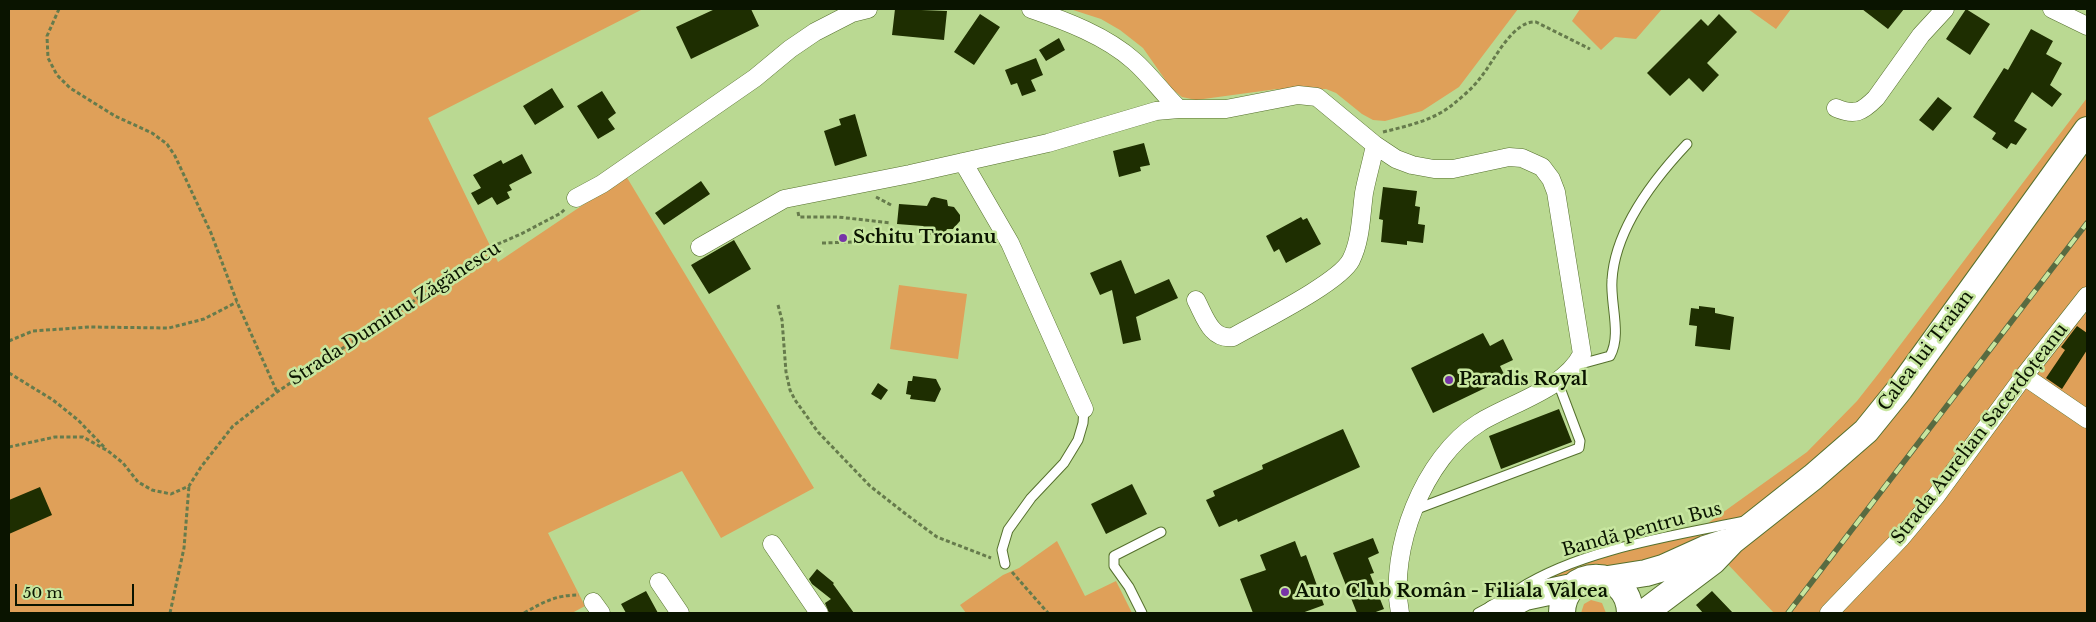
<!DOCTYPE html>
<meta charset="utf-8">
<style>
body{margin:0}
#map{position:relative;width:2096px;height:622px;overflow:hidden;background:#bad992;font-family:"Libre Baskerville",serif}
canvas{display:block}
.frame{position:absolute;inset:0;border:10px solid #0a1400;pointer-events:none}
.scale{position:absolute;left:15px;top:584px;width:119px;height:22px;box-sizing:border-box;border:2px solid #0a1400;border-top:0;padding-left:6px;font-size:15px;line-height:18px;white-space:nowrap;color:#0a1400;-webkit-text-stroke:4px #c7e69f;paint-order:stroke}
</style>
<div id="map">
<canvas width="2096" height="622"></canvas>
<div class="frame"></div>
<div class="scale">50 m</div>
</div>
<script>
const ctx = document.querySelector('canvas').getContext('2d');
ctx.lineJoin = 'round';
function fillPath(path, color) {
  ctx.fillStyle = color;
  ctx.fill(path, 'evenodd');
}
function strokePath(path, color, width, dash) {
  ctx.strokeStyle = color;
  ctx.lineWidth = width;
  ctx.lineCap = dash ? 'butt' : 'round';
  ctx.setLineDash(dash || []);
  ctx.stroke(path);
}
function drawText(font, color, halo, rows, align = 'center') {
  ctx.font = font + ' "Libre Baskerville",serif';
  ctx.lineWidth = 5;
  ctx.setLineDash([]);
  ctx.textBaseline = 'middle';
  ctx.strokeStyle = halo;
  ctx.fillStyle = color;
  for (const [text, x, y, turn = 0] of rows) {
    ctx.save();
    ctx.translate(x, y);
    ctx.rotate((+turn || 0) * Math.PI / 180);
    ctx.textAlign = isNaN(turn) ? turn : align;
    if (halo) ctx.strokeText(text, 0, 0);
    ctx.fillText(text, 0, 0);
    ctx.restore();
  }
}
const green = new Path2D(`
 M 9,9 L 643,9 L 428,118 L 498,262 L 626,176 L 814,488 L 721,538 L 682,471 L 548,533 L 585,606 L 572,613 L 9,613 Z
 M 1070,9 L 1518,9 L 1459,87 L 1422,111 L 1385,121 L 1373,120 L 1362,114 L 1336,93 L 1326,89 L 1277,89 L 1196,100 L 1182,97 L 1171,88 L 1143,48 L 1120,30 L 1101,19 Z
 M 1580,9 L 1662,9 L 1636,39 L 1615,37 L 1601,50 L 1572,21 Z
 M 1748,9 L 1791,9 L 1776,29 Z
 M 2087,98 L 2087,613 L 1774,613 L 1702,537 L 1656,559 L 1607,566 L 1592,566 L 1515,596 C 1528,589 1542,580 1556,575 C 1602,556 1651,544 1700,535 L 1697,531 L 1807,452 L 1857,401 L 1879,373 Z
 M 899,285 L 967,294 L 958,359 L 890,349 Z
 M 1057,541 L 1085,596 L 1116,581 L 1132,613 L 966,613 L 960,605 L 1003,575 L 1019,568 Z
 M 1591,600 L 1602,603 L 1606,613 L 1581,613 L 1584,604 Z`);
const building = new Path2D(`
 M 715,9 L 751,9 L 759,26 L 691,59 L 676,27 Z
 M 895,9 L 947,11 L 944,40 L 892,35 Z
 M 1862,9 L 1904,9 L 1888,29 Z
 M 1966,9 L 1990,24 L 1970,55 L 1946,39 Z
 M 980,14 L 1000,27 L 974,65 L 954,52 Z
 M 1719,14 L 1737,32 L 1707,63 L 1719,75 L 1703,92 L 1689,78 L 1670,96 L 1647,73 L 1701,19 L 1708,26 Z
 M 2031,29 L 2053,41 L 2046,54 L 2062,63 L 2050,85 L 2062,94 L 2052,107 L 2032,92 L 2014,121 L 2027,129 L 2016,145 L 2011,143 L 2007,149 L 1992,139 L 1996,133 L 1973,117 L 2004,68 L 2008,70 Z
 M 1059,38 L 1065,50 L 1046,61 L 1039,50 Z
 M 1036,58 L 1043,75 L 1031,80 L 1036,91 L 1022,96 L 1017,83 L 1011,85 L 1005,70 Z
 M 552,88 L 564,107 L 535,125 L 523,106 Z
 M 602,91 L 616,113 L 608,119 L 615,129 L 598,139 L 577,106 Z
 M 1938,97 L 1952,108 L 1933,131 L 1919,120 Z
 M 855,114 L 867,156 L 835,166 L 824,131 L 841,125 L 839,119 Z
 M 1144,143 L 1150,165 L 1140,167 L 1141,171 L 1119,177 L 1113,151 Z
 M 522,154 L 532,173 L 509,185 L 512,190 L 507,192 L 510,198 L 497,205 L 492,197 L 478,205 L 471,193 L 481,188 L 473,175 L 501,160 L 503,164 Z
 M 701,181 L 710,194 L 664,225 L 655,213 Z
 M 1383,187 L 1417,191 L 1415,206 L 1420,207 L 1418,224 L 1425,225 L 1423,243 L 1407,241 L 1407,245 L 1381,242 L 1383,220 L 1379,219 Z
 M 934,197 L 947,200 L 948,206 L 954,207 L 960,215 L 960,221 L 953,229 L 947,229 L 944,235 L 939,237 L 931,235 L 923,226 L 897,224 L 899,204 L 927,206 L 931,198 Z
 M 1301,217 L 1303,220 L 1307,218 L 1321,244 L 1286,263 L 1279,249 L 1274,252 L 1266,236 Z
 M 734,240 L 751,269 L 709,294 L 691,265 Z
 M 1121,260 L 1135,294 L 1169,279 L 1178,298 L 1136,317 L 1141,340 L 1123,344 L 1112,290 L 1100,295 L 1090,273 Z
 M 1699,306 L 1715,308 L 1715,313 L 1734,317 L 1730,350 L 1695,346 L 1697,326 L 1689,325 L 1691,308 L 1699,309 Z
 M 2077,326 L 2087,333 L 2087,350 L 2062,389 L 2046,378 L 2065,350 L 2061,347 Z
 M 1483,333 L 1490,346 L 1503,339 L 1513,360 L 1500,366 L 1506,378 L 1433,413 L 1411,368 Z
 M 913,376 L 936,379 L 941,389 L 935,402 L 910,399 L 911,395 L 906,394 L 908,381 L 912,381 Z
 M 878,383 L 888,390 L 881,400 L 871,394 Z
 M 1559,409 L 1572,442 L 1501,469 L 1489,436 Z
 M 1343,429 L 1360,467 L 1238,522 L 1237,519 L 1219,527 L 1206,500 L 1215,496 L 1213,491 L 1263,469 L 1262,465 Z
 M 1132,484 L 1147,514 L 1106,534 L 1091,504 Z
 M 40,487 L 52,515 L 9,534 L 9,500 Z
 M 1373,538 L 1379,553 L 1368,558 L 1374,573 L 1370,574 L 1384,609 L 1373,613 L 1357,613 L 1333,553 Z
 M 1295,541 L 1301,557 L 1306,555 L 1324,605 L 1302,613 L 1253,613 L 1240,579 L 1266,570 L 1260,555 Z
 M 817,569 L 834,583 L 833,584 L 854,613 L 829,613 L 825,603 L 831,599 L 812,584 L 809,579 Z
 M 646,591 L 658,613 L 626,613 L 621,604 Z
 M 1712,591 L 1733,613 L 1703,613 L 1696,605 Z`);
const path = new Path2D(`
 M 59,9 L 47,36 L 48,58 L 57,75 L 70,88 L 115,116 L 152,133 L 167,144 L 175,156 L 211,233 L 237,302 L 277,392
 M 1383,132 C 1407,126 1431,121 1451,106 C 1461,98 1473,88 1481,77 C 1494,61 1513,20 1536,22 L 1590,49
 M 876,197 L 893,206
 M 798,212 L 799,217 L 838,217 L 891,223
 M 822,243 L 889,241
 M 778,305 L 782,320 L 786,372 L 790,390 L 795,400 L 818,432 L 870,486 L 907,515 L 937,537 L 991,558
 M 9,341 L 33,331 L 90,327 L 169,328 L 204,319 L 237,302
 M 9,373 L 53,400 L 78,420 L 106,449
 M 9,447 L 55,437 L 83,437 L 108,451 L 123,463 L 138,482 L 152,490 L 171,494 L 189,486 L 201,467 L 233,426 L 277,392 L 436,286 L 491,247 L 521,234 L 561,213 L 566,208
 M 1012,572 L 1048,613
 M 170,613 L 184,548 L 189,486
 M 524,613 C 544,602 555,595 579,595`);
const lane = new Path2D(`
 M 1577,365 L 1610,356 C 1622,335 1610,303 1612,280 C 1615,230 1654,179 1687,144
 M 1414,510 L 1579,448 L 1580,441 L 1557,380
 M 1005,564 L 1002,550 L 1008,530 L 1031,498 L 1064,463 L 1078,440 L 1083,423 L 1084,409
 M 1519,589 C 1582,549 1673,536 1745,521
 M 1142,613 L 1129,587 L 1114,566 L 1114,556 L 1161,532
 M 1478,613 L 1491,606`);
const street = new Path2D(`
 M 1031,9 C 1066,21 1106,36 1134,61 C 1151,76 1163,94 1179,109
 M 2052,9 L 2087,26
 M 1836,108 C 1855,116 1862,112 1876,98 L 1921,35 L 1945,9
 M 963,162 L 1010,243 L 1084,409
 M 576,198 L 602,184 L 755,78 L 790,49 L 815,32 L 852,13 L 868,9
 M 700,247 L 784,199 L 910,174 L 1048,143 L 1156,111 L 1179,109 L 1226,109 L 1298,95 L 1317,97 L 1375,145 L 1396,159 L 1412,165 L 1434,169 L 1453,169 L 1509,157 L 1522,158 L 1542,167 L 1551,179 L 1556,192 L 1582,354 C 1565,389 1511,403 1479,423 C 1424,457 1388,550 1400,613
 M 1196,300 C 1205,317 1211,340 1233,337 C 1259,322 1339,283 1351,260 C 1361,240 1361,215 1364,193 C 1367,177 1372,161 1375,145
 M 2024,376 L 2087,419
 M 772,544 L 819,613
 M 659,582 L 680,613
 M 593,602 L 601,613
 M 1829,613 L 1901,538 L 1936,496 L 2024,376 L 2087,296`);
const primary = new Path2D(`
 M 1608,579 L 1646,573 L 1663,568 L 1705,549 L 1727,542
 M 1495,613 L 1525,597 L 1572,587
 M 1562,613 C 1563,566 1629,566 1630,613
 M 1644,613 L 1713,561 L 1732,541 L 1813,477 L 1866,431 L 1900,389 L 2087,130`);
const rail = new Path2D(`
 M 1788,613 L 2087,223`);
const markers = [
 [843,238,5,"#7734a8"],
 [1449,380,5,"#7734a8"],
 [1285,592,5,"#7734a8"]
];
const poiNames = [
 ["Schitu Troianu",853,238],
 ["Paradis Royal",1459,380],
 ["Auto Club Român - Filiala Vâlcea",1295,592]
];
const streetNames = [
 ["Strada Dumitru Zăgănescu",395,314,-33],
 ["Calea lui Traian",1926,351,-53],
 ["Strada Aurelian Sacerdoțeanu",1980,434,-52],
 ["Bandă pentru Bus",1642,530,-15]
];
fillPath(green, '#dfa059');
fillPath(building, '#1e2e01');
strokePath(lane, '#55702d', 11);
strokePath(street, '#55702d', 19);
strokePath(primary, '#55702d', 28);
strokePath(path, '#667b4c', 3, [4, 2.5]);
strokePath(lane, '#fff', 9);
strokePath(street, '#fff', 18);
strokePath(primary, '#fff', 26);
strokePath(rail, '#586b41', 5.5);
strokePath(rail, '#c7e69f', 4, [11]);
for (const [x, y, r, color] of markers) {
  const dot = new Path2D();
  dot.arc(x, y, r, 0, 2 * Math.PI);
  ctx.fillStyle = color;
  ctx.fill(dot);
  strokePath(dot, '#c7e69f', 2);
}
drawText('bold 18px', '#0a1400', '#c7e69f', poiNames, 'left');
drawText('18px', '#0a1400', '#c7e69f', streetNames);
</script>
